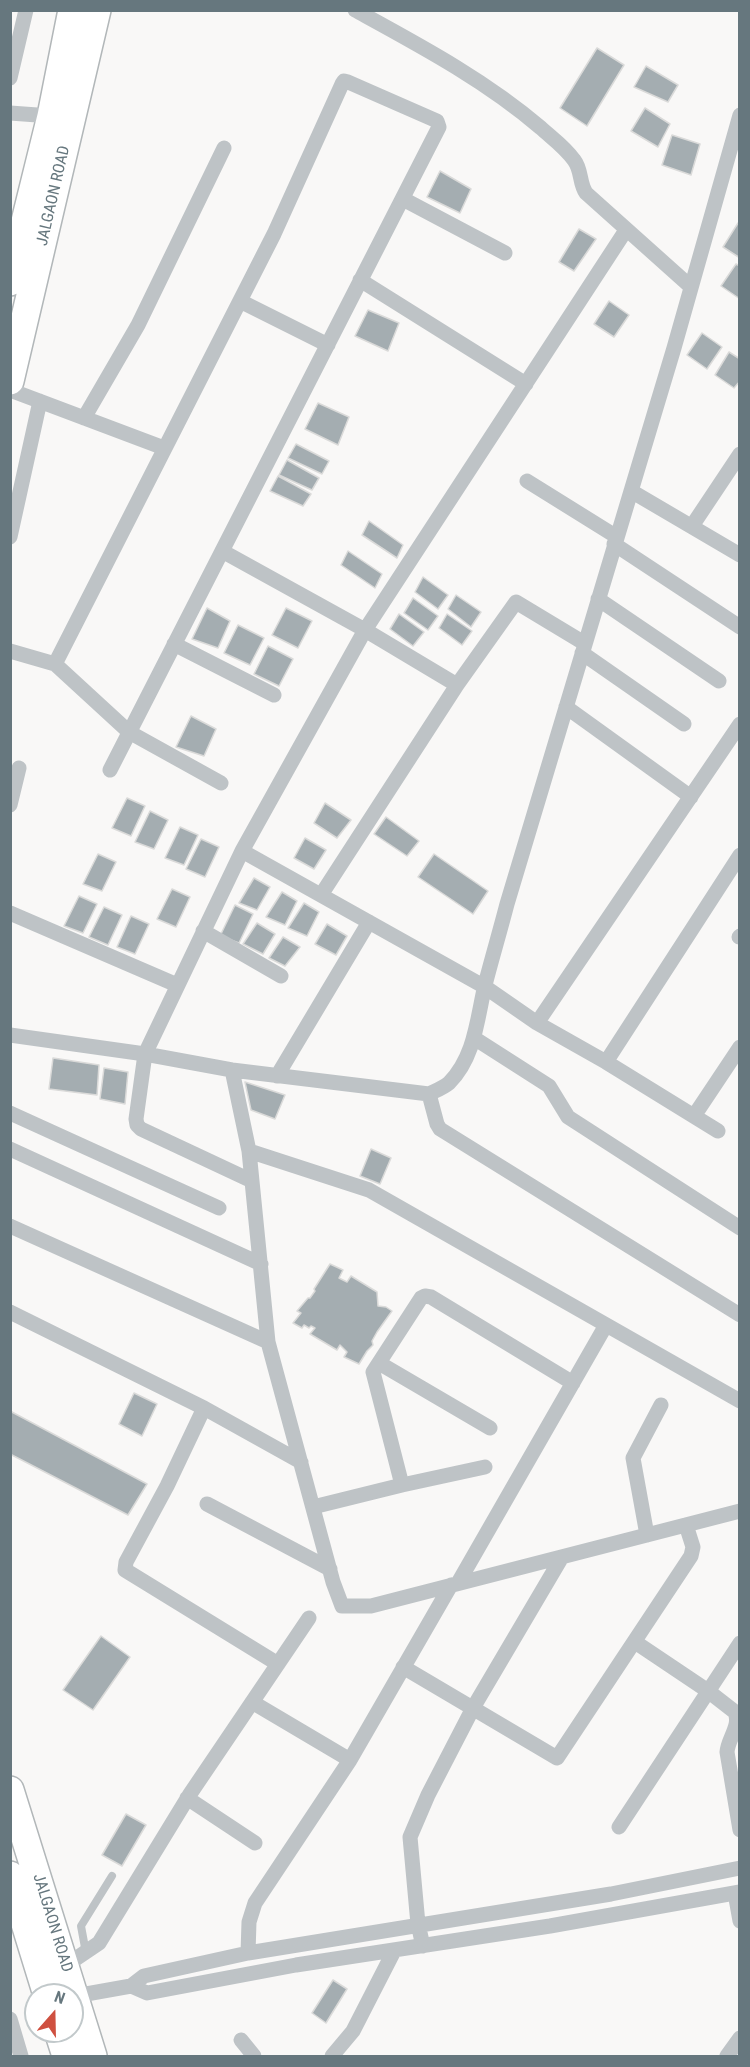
<!DOCTYPE html>
<style>
body{margin:0}
#map{position:relative;width:750px;height:2067px;overflow:hidden;background:#f9f8f7;font-family:"Roboto Condensed",sans-serif}
canvas{display:block}
.frame{position:absolute;inset:0;border:12px solid #66777e;pointer-events:none}
.north{position:absolute;left:24px;top:1983px;width:60px;height:60px;box-sizing:border-box;background:#fff;border:2px solid #c2c9cb;border-radius:50%;rotate:20deg;font-size:16px;font-weight:700;line-height:24px;text-align:center;color:#66777e}
.north::after{content:'';display:block;margin:auto;width:21px;height:27px;background:#cf5040;clip-path:polygon(50% 0,100% 100%,50% 72%,0 100%)}
</style>
<div id="map">
<canvas width="750" height="2067"></canvas>
<div class="frame"></div>
<div class="north">N</div>
</div>
<script>
const ctx = document.querySelector('canvas').getContext('2d');
ctx.lineJoin = 'round';
function fillPath(path, color) {
  ctx.fillStyle = color;
  ctx.fill(path, 'evenodd');
}
function strokePath(path, color, width, dash) {
  ctx.strokeStyle = color;
  ctx.lineWidth = width;
  ctx.lineCap = dash ? 'butt' : 'round';
  ctx.setLineDash(dash || []);
  ctx.stroke(path);
}
function drawText(font, color, halo, rows, align = 'center') {
  ctx.font = font + ' "Roboto Condensed",sans-serif';
  ctx.lineWidth = 6;
  ctx.setLineDash([]);
  ctx.textBaseline = 'middle';
  ctx.strokeStyle = halo;
  ctx.fillStyle = color;
  for (const [text, x, y, turn = 0] of rows) {
    ctx.save();
    ctx.translate(x, y);
    ctx.rotate((+turn || 0) * Math.PI / 180);
    ctx.textAlign = isNaN(turn) ? turn : align;
    if (halo) ctx.strokeText(text, 0, 0);
    ctx.fillText(text, 0, 0);
    ctx.restore();
  }
}
const building = new Path2D(`
 M 597,48 L 624,65 L 587,126 L 560,108 Z
 M 646,66 L 678,85 L 668,102 L 634,87 Z
 M 645,108 L 670,124 L 658,147 L 631,131 Z
 M 672,135 L 700,144 L 691,175 L 662,165 Z
 M 440,171 L 471,189 L 460,213 L 427,197 Z
 M 738,223 L 740,224 L 740,258 L 723,247 Z
 M 579,229 L 596,239 L 574,271 L 559,262 Z
 M 736,264 L 740,266 L 740,299 L 721,286 Z
 M 609,301 L 629,315 L 614,337 L 594,324 Z
 M 368,310 L 399,323 L 388,351 L 355,336 Z
 M 702,333 L 722,347 L 707,369 L 687,355 Z
 M 729,352 L 740,359 L 740,381 L 734,388 L 715,375 Z
 M 318,403 L 349,417 L 338,445 L 305,429 Z
 M 296,444 L 329,461 L 322,474 L 288,458 Z
 M 287,460 L 319,478 L 312,490 L 279,475 Z
 M 278,476 L 311,494 L 303,506 L 270,491 Z
 M 369,521 L 403,545 L 397,558 L 362,535 Z
 M 348,551 L 382,574 L 375,588 L 341,565 Z
 M 423,577 L 448,595 L 438,609 L 415,592 Z
 M 456,595 L 481,612 L 471,627 L 448,609 Z
 M 413,598 L 438,616 L 428,630 L 404,613 Z
 M 207,608 L 230,621 L 218,648 L 192,639 Z
 M 286,608 L 312,621 L 298,648 L 272,635 Z
 M 399,614 L 424,632 L 413,646 L 390,629 Z
 M 447,614 L 472,631 L 462,645 L 439,628 Z
 M 238,625 L 264,638 L 250,665 L 224,653 Z
 M 268,646 L 293,659 L 279,686 L 254,674 Z
 M 191,716 L 216,729 L 204,756 L 176,747 Z
 M 127,798 L 145,806 L 131,836 L 112,828 Z
 M 325,803 L 351,820 L 337,838 L 314,823 Z
 M 150,811 L 168,820 L 154,849 L 135,842 Z
 M 386,817 L 419,841 L 407,856 L 374,834 Z
 M 180,827 L 198,835 L 184,865 L 165,858 Z
 M 305,838 L 326,850 L 314,869 L 294,858 Z
 M 201,839 L 219,847 L 205,877 L 186,869 Z
 M 98,854 L 116,862 L 102,891 L 83,884 Z
 M 434,854 L 488,891 L 473,914 L 418,877 Z
 M 254,878 L 270,887 L 257,910 L 239,903 Z
 M 172,889 L 190,897 L 176,927 L 157,919 Z
 M 282,892 L 297,901 L 285,925 L 266,917 Z
 M 79,896 L 97,904 L 83,933 L 64,926 Z
 M 304,903 L 319,912 L 307,936 L 288,928 Z
 M 235,905 L 253,914 L 239,943 L 220,936 Z
 M 104,907 L 122,915 L 108,945 L 89,937 Z
 M 131,916 L 149,924 L 135,954 L 117,947 Z
 M 257,923 L 275,934 L 263,954 L 243,944 Z
 M 327,924 L 347,936 L 336,955 L 315,944 Z
 M 283,937 L 300,947 L 285,966 L 269,958 Z
 M 53,1058 L 99,1065 L 97,1095 L 49,1089 Z
 M 104,1068 L 128,1072 L 125,1104 L 100,1099 Z
 M 245,1082 L 285,1095 L 275,1119 L 251,1110 Z
 M 371,1149 L 391,1158 L 380,1184 L 360,1176 Z
 M 330,1264 L 343,1270 L 339,1278 L 347,1282 L 351,1276 L 377,1292 L 378,1306 L 386,1307 L 392,1311 L 377,1332 L 372,1341 L 373,1345 L 367,1351 L 359,1364 L 344,1357 L 347,1352 L 340,1345 L 337,1350 L 310,1334 L 315,1328 L 311,1326 L 309,1328 L 304,1325 L 302,1328 L 293,1323 L 301,1313 L 297,1311 L 308,1298 L 310,1298 L 315,1291 L 314,1289 Z
 M 134,1393 L 157,1404 L 142,1436 L 119,1424 Z
 M 10,1411 L 147,1484 L 128,1515 L 10,1454 Z
 M 101,1636 L 130,1657 L 93,1710 L 63,1690 Z
 M 126,1814 L 146,1825 L 122,1866 L 102,1855 Z
 M 333,1980 L 347,1989 L 326,2023 L 312,2013 Z`);
const lane = new Path2D(`
 M 86,1953 L 81,1926 L 112,1876`);
const street = new Path2D(`
 M 355,10 C 419,45 485,80 541,128 C 552,138 565,147 574,160 C 582,170 579,183 586,193 L 691,287
 M 10,78 L 26,10
 M 10,113 L 51,116
 M 403,199 L 505,253
 M 360,280 L 526,384
 M 240,301 L 328,345
 M 10,390 L 164,448
 M 84,418 L 138,325 L 224,148
 M 527,481 L 617,537
 M 631,491 L 740,555
 M 692,526 L 740,454
 M 10,537 L 40,401
 M 614,544 L 740,627
 M 222,551 L 365,630 L 457,685
 M 598,599 L 719,681
 M 174,644 L 274,695
 M 10,651 L 55,664 L 129,732 L 221,783
 M 582,653 L 684,724
 M 55,664 L 274,234 L 342,84 L 344,81 L 348,82 L 437,121 L 439,127 L 110,770
 M 566,707 L 691,797
 M 10,805 L 19,768
 M 242,851 L 485,987 L 537,1023 L 606,1062 L 718,1131
 M 321,895 L 457,685 L 516,602 L 584,643
 M 10,913 L 177,985
 M 203,931 L 281,976
 M 739,937 L 740,936
 M 537,1023 L 740,724
 M 10,1035 L 145,1054 L 232,1070 L 429,1094 C 435,1091 443,1088 449,1083 C 475,1057 477,1019 485,985 C 492,958 500,931 507,904 L 674,348 L 740,115
 M 474,1038 L 549,1086 L 568,1117 L 740,1228
 M 606,1062 L 740,855
 M 232,1070 L 249,1151 L 268,1342
 M 277,1076 L 369,922
 M 429,1094 L 437,1124 L 440,1129 L 740,1315
 M 10,1113 L 219,1208
 M 694,1116 L 740,1047
 M 10,1149 L 261,1264
 M 249,1151 L 369,1190 L 740,1401
 M 252,1181 L 141,1129 L 137,1125 L 136,1119 L 145,1054 L 242,851 L 365,630 L 626,230
 M 10,1226 L 268,1342 L 333,1582 L 342,1606 L 371,1606 L 740,1511
 M 10,1312 L 204,1408 L 301,1462
 M 379,1363 L 490,1428
 M 204,1408 L 167,1486 L 126,1562 L 125,1570 L 278,1664
 M 402,1485 L 373,1372 L 421,1298 L 425,1296 L 431,1297 L 573,1383
 M 207,1504 L 330,1569
 M 313,1507 L 402,1485 L 485,1467
 M 647,1535 L 633,1458 L 661,1405
 M 458,1583 L 606,1325
 M 635,1642 L 708,1691 L 735,1712 C 741,1726 728,1738 727,1752 L 740,1830
 M 403,1667 L 557,1758 L 691,1556 L 693,1547 L 686,1525
 M 252,1702 L 350,1760
 M 187,1798 L 255,1843
 M 619,1827 L 740,1643
 M 735,1893 L 740,1921
 M 423,1946 L 418,1924 L 410,1837 L 428,1795 L 473,1708 L 562,1557
 M 248,1953 L 249,1922 L 255,1903 L 350,1760 L 451,1585
 M 65,1966 L 99,1943 L 190,1794 L 309,1618
 M 131,1986 L 147,1993 L 296,1965 L 550,1926 L 740,1892
 M 75,1996 L 131,1986 L 144,1976 L 248,1953 L 611,1894 L 740,1868
 M 10,2019 L 21,2056
 M 241,2040 L 254,2056
 M 332,2056 L 353,2031 L 394,1951
 M 727,2056 L 740,2038`);
const highway = new Path2D(`
 M 10,282 L 51,116 L 72,10
 M 10,381 L 97,10
 M 10,1790 L 93,2056
 M 10,1875 L 47,1995
 M 58,2031 L 66,2056`);
const streetNames = [
 ["JALGAON ROAD",54,196,-77],
 ["JALGAON ROAD",52,1923,73]
];
fillPath(building, '#a4adb1');
strokePath(building, '#dadad9', 1.5);
strokePath(highway, '#b2b7b9', 30);
strokePath(lane, '#bec3c6', 8);
strokePath(street, '#bec3c6', 15);
strokePath(highway, '#fff', 27);
drawText('16px', '#66777e', '#fff', streetNames);
</script>
